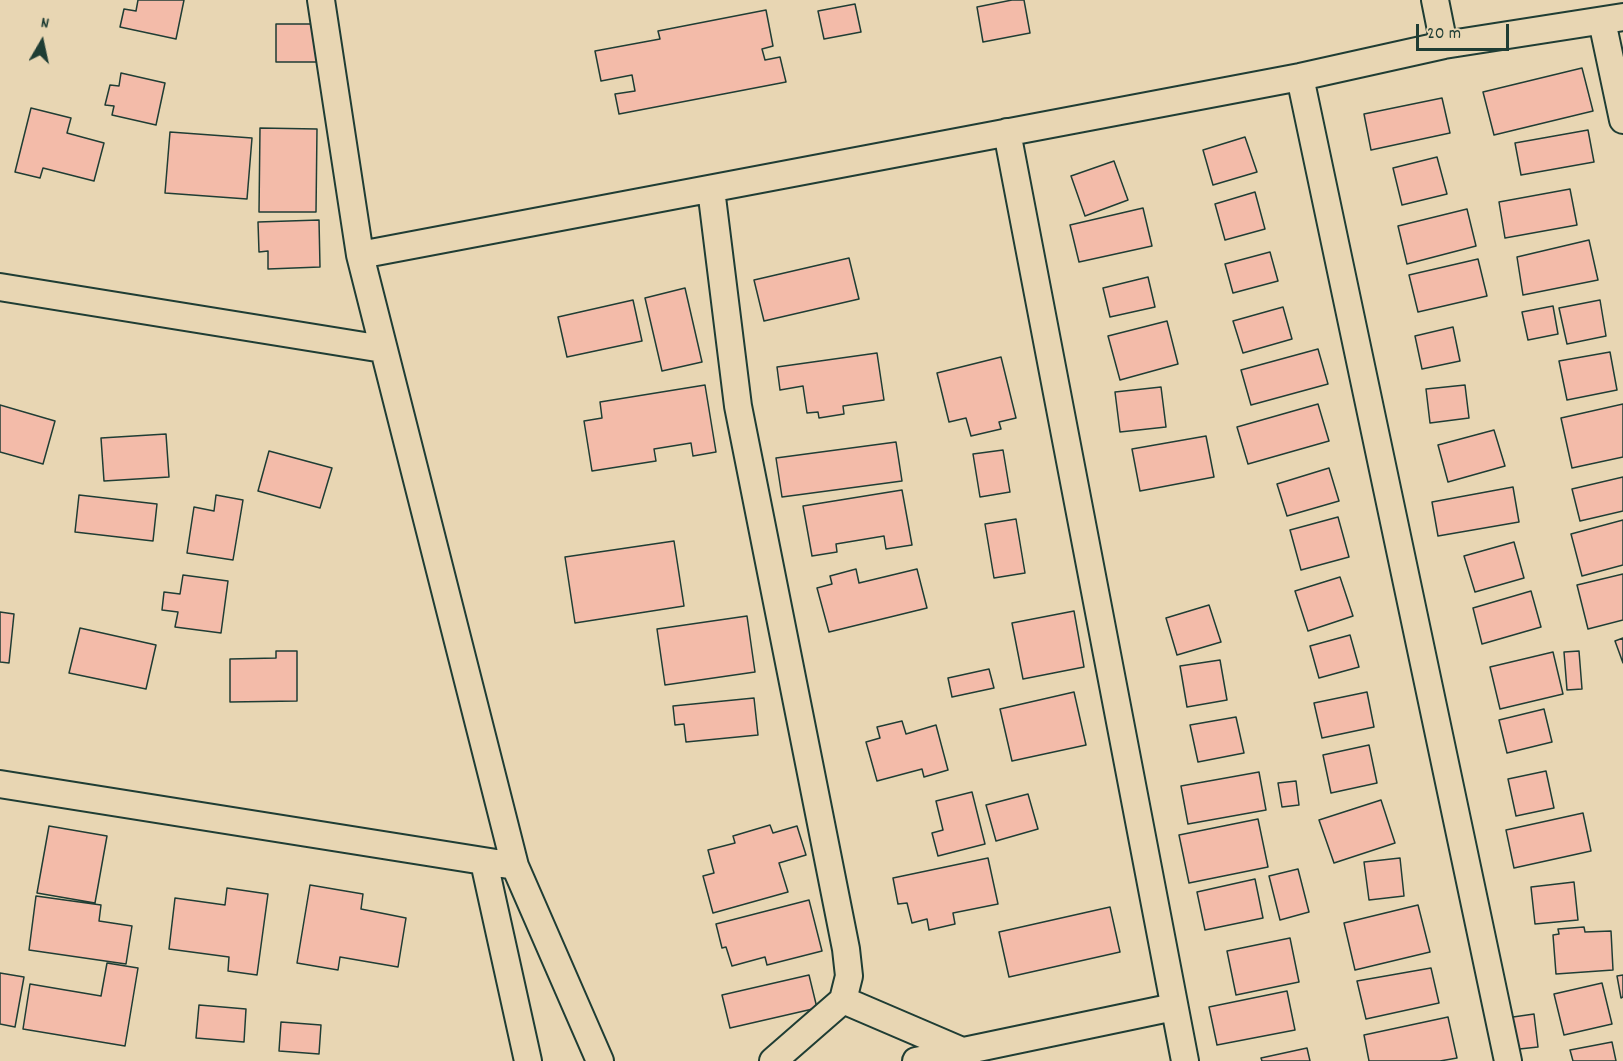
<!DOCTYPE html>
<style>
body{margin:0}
#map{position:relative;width:1623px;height:1061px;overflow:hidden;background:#e8d6b3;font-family:Dekko,sans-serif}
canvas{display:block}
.north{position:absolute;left:12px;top:12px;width:60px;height:60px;-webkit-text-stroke:4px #e8d6b3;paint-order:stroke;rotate:9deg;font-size:16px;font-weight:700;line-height:24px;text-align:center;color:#1f3d34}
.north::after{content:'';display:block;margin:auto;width:21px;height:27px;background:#1f3d34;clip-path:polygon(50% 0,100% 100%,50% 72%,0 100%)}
.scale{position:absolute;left:1416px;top:24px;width:93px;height:27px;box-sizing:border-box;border:3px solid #1f3d34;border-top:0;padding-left:8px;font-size:18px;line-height:21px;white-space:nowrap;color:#1f3d34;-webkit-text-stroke:4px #e8d6b3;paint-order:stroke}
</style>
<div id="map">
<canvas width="1623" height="1061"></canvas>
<div class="north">N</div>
<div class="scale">20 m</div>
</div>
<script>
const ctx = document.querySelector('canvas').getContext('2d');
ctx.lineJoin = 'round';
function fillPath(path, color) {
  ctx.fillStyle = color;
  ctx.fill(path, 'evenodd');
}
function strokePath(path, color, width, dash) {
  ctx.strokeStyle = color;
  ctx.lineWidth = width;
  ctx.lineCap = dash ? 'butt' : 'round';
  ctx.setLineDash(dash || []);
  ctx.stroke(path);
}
const building = new Path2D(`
 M 138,0 L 184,0 L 176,39 L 120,27 L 124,9 L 136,11 Z
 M 1012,0 L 1024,0 L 1030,33 L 983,42 L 977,7 Z
 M 855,4 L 861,32 L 824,39 L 818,11 Z
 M 766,10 L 773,46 L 762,49 L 765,60 L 780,57 L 786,82 L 619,114 L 615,94 L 635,91 L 632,75 L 601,81 L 595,51 L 660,39 L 658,31 Z
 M 276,24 L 321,24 L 321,62 L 276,62 Z
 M 1582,68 L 1593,111 L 1494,135 L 1483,92 Z
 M 121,73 L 165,83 L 156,125 L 112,115 L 114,106 L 105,105 L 110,85 L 119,86 Z
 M 1442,98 L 1450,133 L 1371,150 L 1364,114 Z
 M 31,108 L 71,118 L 67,133 L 104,143 L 94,181 L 43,168 L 40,178 L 15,172 Z
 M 260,128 L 317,129 L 316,212 L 259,212 Z
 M 1588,130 L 1594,162 L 1521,175 L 1515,143 Z
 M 170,132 L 252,138 L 247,199 L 165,193 Z
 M 1245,137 L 1257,172 L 1213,185 L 1203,150 Z
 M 1437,157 L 1447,194 L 1402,205 L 1393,168 Z
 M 1114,161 L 1128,200 L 1085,216 L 1071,176 Z
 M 1570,189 L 1577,225 L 1505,238 L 1499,202 Z
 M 1255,192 L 1265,229 L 1225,240 L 1215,204 Z
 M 1143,208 L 1152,246 L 1079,262 L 1070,225 Z
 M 1467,209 L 1476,246 L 1407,264 L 1398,226 Z
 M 319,220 L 320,267 L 268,269 L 268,251 L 259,252 L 258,222 Z
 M 1589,240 L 1598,280 L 1523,295 L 1517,257 Z
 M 1270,252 L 1278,281 L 1233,293 L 1225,264 Z
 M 849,258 L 859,299 L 764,321 L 754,280 Z
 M 1478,259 L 1487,296 L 1418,312 L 1409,275 Z
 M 1148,277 L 1155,307 L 1110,317 L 1103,288 Z
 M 685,288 L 702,362 L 662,371 L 645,298 Z
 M 633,300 L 642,341 L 567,357 L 558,317 Z
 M 1600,300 L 1606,336 L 1567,344 L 1559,308 Z
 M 1553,306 L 1558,334 L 1528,340 L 1522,312 Z
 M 1283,307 L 1292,339 L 1243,353 L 1233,321 Z
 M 1167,321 L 1178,364 L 1120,380 L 1108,336 Z
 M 1453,327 L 1460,361 L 1422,369 L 1415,336 Z
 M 1318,349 L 1328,384 L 1251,405 L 1241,370 Z
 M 1610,352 L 1617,390 L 1567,400 L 1559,361 Z
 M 877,353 L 884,400 L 843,406 L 844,414 L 819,418 L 818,412 L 807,413 L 803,386 L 780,390 L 777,367 Z
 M 1001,357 L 1016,418 L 999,422 L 1001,429 L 971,436 L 966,418 L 949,422 L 937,373 Z
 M 705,385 L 716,452 L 693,456 L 691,443 L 654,449 L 656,461 L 592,471 L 584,421 L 602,418 L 600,402 Z
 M 1465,385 L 1469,418 L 1430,423 L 1426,389 Z
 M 1161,387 L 1166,427 L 1120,432 L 1115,392 Z
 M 1318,404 L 1329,441 L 1248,464 L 1237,427 Z
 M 1623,404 L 1623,457 L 1572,468 L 1561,418 Z
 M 0,405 L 55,421 L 43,464 L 0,452 Z
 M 1494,430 L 1505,466 L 1448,482 L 1438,445 Z
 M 166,434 L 169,477 L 104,481 L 101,438 Z
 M 1206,436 L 1214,477 L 1140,491 L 1132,449 Z
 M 896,442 L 902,481 L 782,497 L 776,458 Z
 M 1003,450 L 1010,492 L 980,497 L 973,454 Z
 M 269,451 L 332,468 L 320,508 L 258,491 Z
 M 1329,468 L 1339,501 L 1287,516 L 1277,484 Z
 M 1623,477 L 1623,511 L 1580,521 L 1572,489 Z
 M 1513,487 L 1519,522 L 1438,536 L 1432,502 Z
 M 902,490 L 912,545 L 886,549 L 884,536 L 836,544 L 837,552 L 812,556 L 803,506 Z
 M 79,495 L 157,504 L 153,541 L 75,532 Z
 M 216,495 L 243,500 L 233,560 L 187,553 L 194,507 L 214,511 Z
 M 1338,517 L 1349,557 L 1301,570 L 1290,530 Z
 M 1016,519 L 1025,573 L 994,578 L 985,524 Z
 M 1623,520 L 1623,565 L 1582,576 L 1571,534 Z
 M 674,541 L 684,606 L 575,623 L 565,557 Z
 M 1514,542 L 1524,578 L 1475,592 L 1464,556 Z
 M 856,569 L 859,583 L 917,569 L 927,608 L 829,632 L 817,588 L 832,584 L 830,576 Z
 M 1623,574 L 1623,620 L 1588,629 L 1577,585 Z
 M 183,575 L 228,581 L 221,633 L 175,627 L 178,612 L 162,610 L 164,592 L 180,594 Z
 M 1340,577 L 1353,616 L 1308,631 L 1295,591 Z
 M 1531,591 L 1541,627 L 1482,644 L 1473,608 Z
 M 1209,605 L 1221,642 L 1177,655 L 1166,618 Z
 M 1074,611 L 1084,667 L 1023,679 L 1012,623 Z
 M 0,612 L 14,614 L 9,663 L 0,662 Z
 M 747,616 L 755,672 L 665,685 L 657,629 Z
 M 80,628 L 156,645 L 146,689 L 69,673 Z
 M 1350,635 L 1359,667 L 1319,678 L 1310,646 Z
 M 1623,638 L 1623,663 L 1615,641 Z
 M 276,651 L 297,651 L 297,701 L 230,702 L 230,659 L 276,658 Z
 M 1579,651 L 1582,689 L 1567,690 L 1564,652 Z
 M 1553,652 L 1563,694 L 1500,709 L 1490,667 Z
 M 1220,660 L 1227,700 L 1187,707 L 1180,666 Z
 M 989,669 L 994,688 L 952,697 L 948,678 Z
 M 1074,692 L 1086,745 L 1012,761 L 1000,709 Z
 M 1367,692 L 1374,727 L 1322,738 L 1314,703 Z
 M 754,698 L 758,735 L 686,742 L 684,724 L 675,725 L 673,706 Z
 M 1544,709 L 1552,742 L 1507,753 L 1499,720 Z
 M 1236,717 L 1244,753 L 1198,762 L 1190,725 Z
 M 902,721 L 906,734 L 936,725 L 948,770 L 924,777 L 922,769 L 877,781 L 866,742 L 880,738 L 877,727 Z
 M 1369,745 L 1377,783 L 1331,793 L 1323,755 Z
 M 1546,771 L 1554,808 L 1516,816 L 1508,779 Z
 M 1259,772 L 1266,810 L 1188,824 L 1181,786 Z
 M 1296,781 L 1299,805 L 1282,807 L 1278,783 Z
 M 972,792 L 985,844 L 938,856 L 932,833 L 943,830 L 936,801 Z
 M 1028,794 L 1038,829 L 996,841 L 986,805 Z
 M 1381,800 L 1395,843 L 1334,863 L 1319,820 Z
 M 1583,813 L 1591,851 L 1514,868 L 1506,830 Z
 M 1258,819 L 1268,867 L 1189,883 L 1179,835 Z
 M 770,825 L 773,833 L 797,826 L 806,855 L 779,863 L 788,892 L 713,913 L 703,876 L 714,873 L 708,850 L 735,843 L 733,836 Z
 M 49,826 L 107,836 L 95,903 L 37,893 Z
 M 988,858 L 998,904 L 953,913 L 955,924 L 929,930 L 927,919 L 912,923 L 907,903 L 898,904 L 893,878 Z
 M 1400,858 L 1404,896 L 1369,900 L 1364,862 Z
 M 1298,869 L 1309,912 L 1280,920 L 1269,876 Z
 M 1255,879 L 1263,918 L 1205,930 L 1197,892 Z
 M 1574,882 L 1578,920 L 1535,924 L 1531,887 Z
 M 310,885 L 363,894 L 361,909 L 406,918 L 398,967 L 340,957 L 338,970 L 297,963 Z
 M 227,888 L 268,894 L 257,975 L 228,971 L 229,957 L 169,949 L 175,898 L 225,905 Z
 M 36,896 L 101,905 L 99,921 L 132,926 L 126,964 L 29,950 Z
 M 809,900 L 822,951 L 767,965 L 765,957 L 732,966 L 726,947 L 722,948 L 716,924 Z
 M 1418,905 L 1430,952 L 1355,970 L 1344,923 Z
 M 1110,907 L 1120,952 L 1009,977 L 999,932 Z
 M 1584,927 L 1585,932 L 1611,931 L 1613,970 L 1556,974 L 1553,935 L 1559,934 L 1558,929 Z
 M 1290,938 L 1299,982 L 1236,995 L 1227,951 Z
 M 107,963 L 138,968 L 125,1046 L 23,1029 L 30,984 L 101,996 Z
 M 1431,968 L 1439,1003 L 1366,1019 L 1357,981 Z
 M 0,973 L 24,977 L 15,1027 L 0,1024 Z
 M 809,975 L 817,1008 L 730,1028 L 722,995 Z
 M 1623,975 L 1623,997 L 1621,998 L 1617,976 Z
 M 1602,983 L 1612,1024 L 1564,1035 L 1554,994 Z
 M 1287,991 L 1295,1030 L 1217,1045 L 1209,1007 Z
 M 199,1005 L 246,1009 L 244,1042 L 196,1038 Z
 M 1534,1014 L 1538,1047 L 1510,1050 L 1506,1018 Z
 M 1448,1017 L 1457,1058 L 1440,1061 L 1369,1061 L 1364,1035 Z
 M 281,1022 L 321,1025 L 319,1054 L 279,1051 Z
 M 1612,1042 L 1616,1061 L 1573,1061 L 1570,1050 Z
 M 1307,1048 L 1310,1061 L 1262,1061 L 1261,1058 Z`);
const street = new Path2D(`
 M 321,0 L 360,255 L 515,866 L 600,1061
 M 1435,0 L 1444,45
 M 1602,21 L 1623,120
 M 1300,77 L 1508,1061
 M 1007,132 L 1185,1061
 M 711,189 L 738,406 L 846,949 L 849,976 L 843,1000 L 773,1061
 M 360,255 L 1300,77 L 1444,45 L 1623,17
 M 0,287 L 383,349
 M 0,784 L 515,866
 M 484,862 L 528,1061
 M 843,1000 L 962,1051
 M 916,1061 L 1174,1007`);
fillPath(building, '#f3bba9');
strokePath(building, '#1f3d34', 1.5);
strokePath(street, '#1f3d34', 30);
strokePath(street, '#e8d6b3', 26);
</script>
